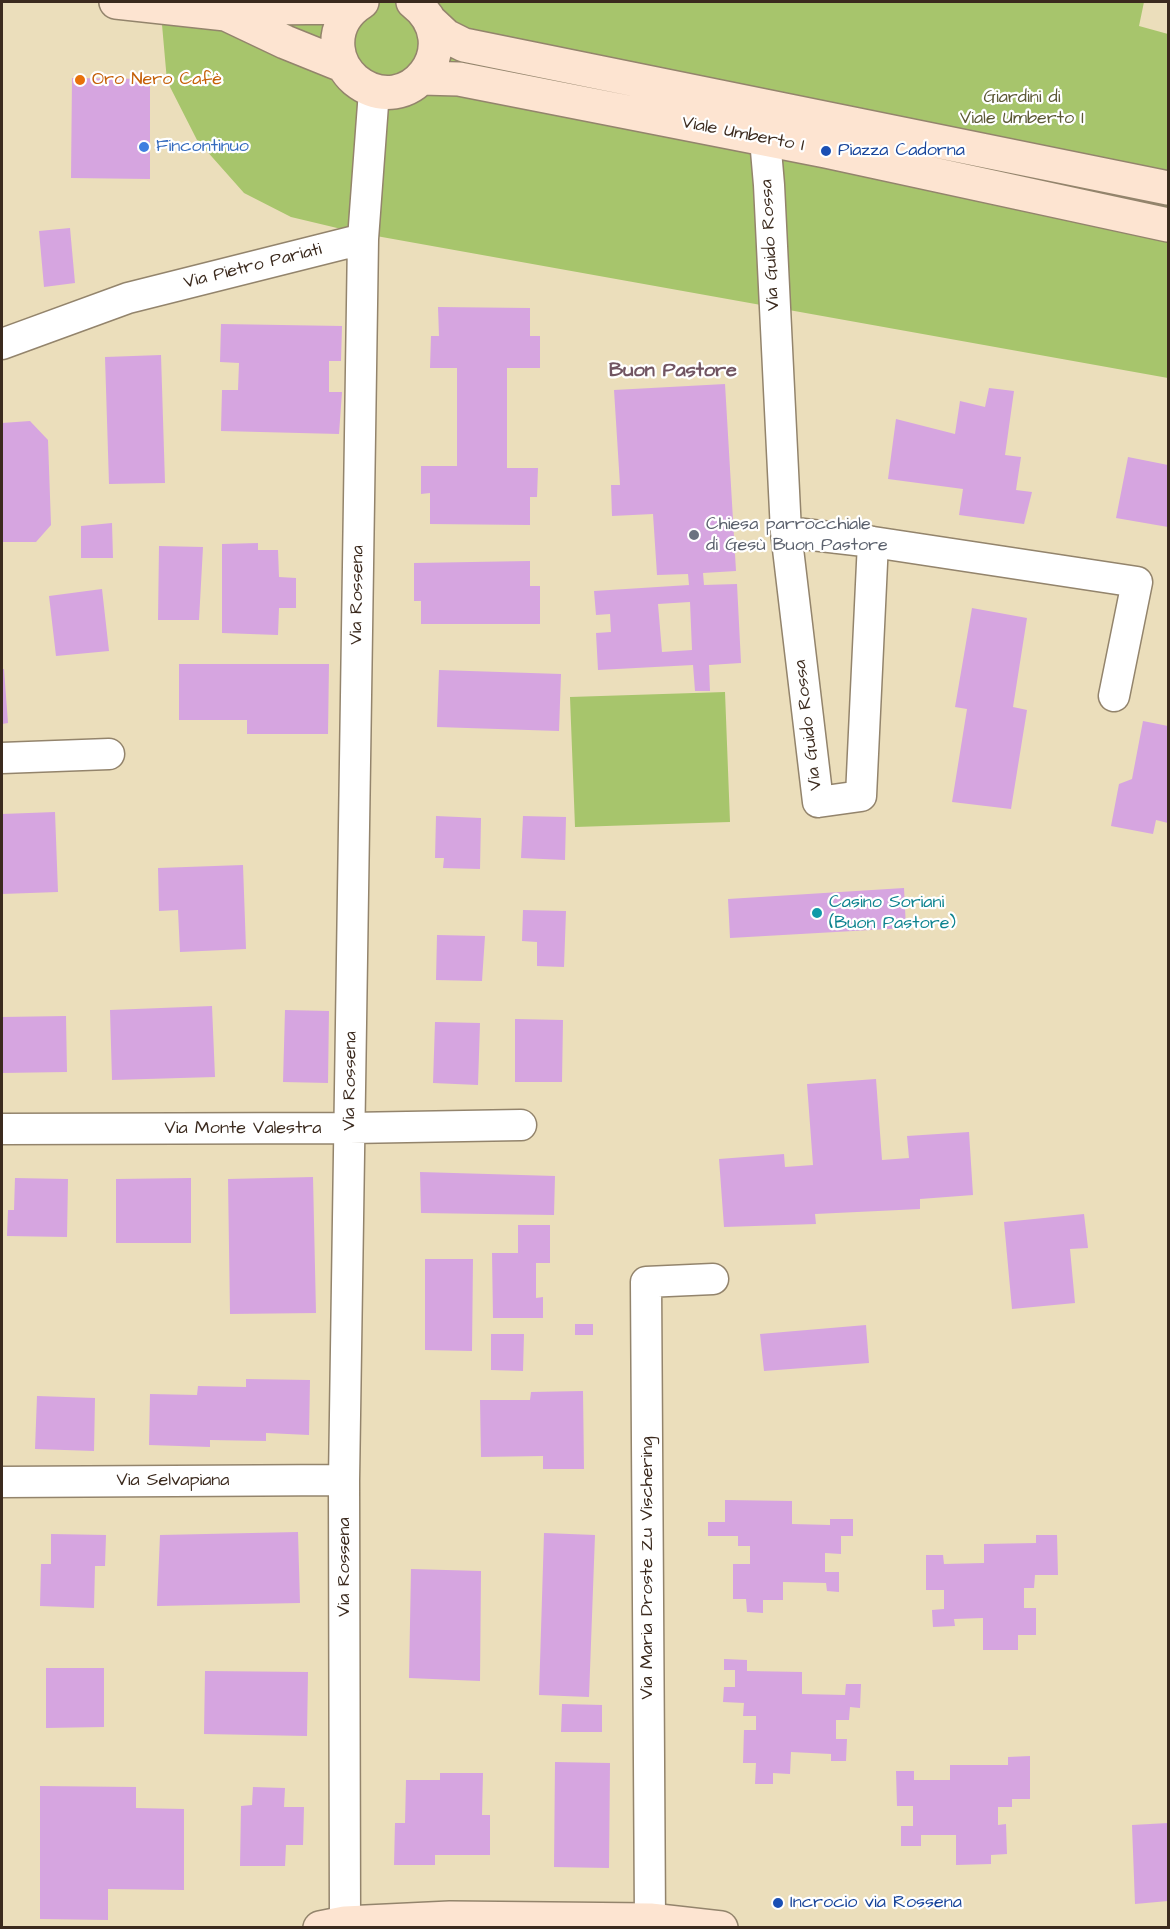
<!DOCTYPE html>
<meta charset="utf-8">
<style>
body{margin:0}
#map{position:relative;width:1170px;height:1929px;overflow:hidden;background:#ebdebb;font-family:"Architects Daughter",sans-serif}
canvas{display:block}
.frame{position:absolute;inset:0;border:3px solid #3b2a1e;pointer-events:none}
</style>
<div id="map">
<canvas width="1170" height="1929"></canvas>
<div class="frame"></div>
</div>
<script>
const ctx = document.querySelector('canvas').getContext('2d');
ctx.lineJoin = 'round';
function fillPath(path, color) {
  ctx.fillStyle = color;
  ctx.fill(path, 'evenodd');
}
function strokePath(path, color, width, dash) {
  ctx.strokeStyle = color;
  ctx.lineWidth = width;
  ctx.lineCap = dash ? 'butt' : 'round';
  ctx.setLineDash(dash || []);
  ctx.stroke(path);
}
function drawText(font, color, halo, rows, align = 'center') {
  ctx.font = font + ' "Architects Daughter",sans-serif';
  ctx.lineWidth = 4.5;
  ctx.setLineDash([]);
  ctx.textBaseline = 'middle';
  ctx.strokeStyle = halo;
  ctx.fillStyle = color;
  for (const [text, x, y, turn = 0] of rows) {
    ctx.save();
    ctx.translate(x, y);
    ctx.rotate((+turn || 0) * Math.PI / 180);
    ctx.textAlign = isNaN(turn) ? turn : align;
    if (halo) ctx.strokeText(text, 0, 0);
    ctx.fillText(text, 0, 0);
    ctx.restore();
  }
}
const green = new Path2D(`
 M 160,2 L 1144,2 L 1139,26 L 1168,34 L 1168,378 L 354,232 L 291,217 L 244,193 L 197,140 L 167,81 Z
 M 725,692 L 730,822 L 575,827 L 570,697 Z`);
const building = new Path2D(`
 M 72,78 L 150,79 L 150,179 L 71,178 Z
 M 70,228 L 75,283 L 44,287 L 39,231 Z
 M 438,307 L 530,308 L 530,336 L 540,336 L 540,368 L 507,368 L 507,468 L 538,468 L 537,497 L 530,497 L 530,525 L 430,524 L 430,493 L 421,494 L 421,466 L 457,466 L 457,368 L 430,368 L 431,336 L 439,336 Z
 M 221,324 L 342,326 L 341,361 L 329,361 L 329,392 L 342,392 L 339,434 L 221,431 L 222,390 L 238,390 L 239,363 L 220,362 Z
 M 161,355 L 165,483 L 109,484 L 105,357 Z
 M 725,384 L 736,571 L 703,573 L 704,585 L 737,584 L 741,663 L 709,665 L 710,691 L 695,691 L 693,665 L 598,670 L 596,633 L 611,632 L 610,614 L 596,615 L 594,591 L 689,585 L 688,574 L 657,575 L 653,514 L 612,516 L 611,485 L 620,485 L 614,390 ZM 690,602 L 692,650 L 662,652 L 658,604 Z
 M 989,388 L 1014,391 L 1005,455 L 1021,457 L 1016,490 L 1032,492 L 1024,524 L 959,515 L 963,489 L 888,479 L 896,419 L 955,434 L 960,401 L 985,407 Z
 M 30,421 L 48,440 L 51,525 L 36,542 L 2,542 L 2,423 Z
 M 1128,457 L 1168,465 L 1168,527 L 1116,518 Z
 M 112,523 L 113,558 L 81,558 L 81,526 Z
 M 258,543 L 258,550 L 278,550 L 279,577 L 296,578 L 296,608 L 279,608 L 278,635 L 222,633 L 222,544 Z
 M 159,546 L 203,547 L 199,620 L 158,620 Z
 M 530,561 L 530,586 L 540,586 L 540,624 L 421,624 L 421,601 L 414,601 L 414,563 Z
 M 102,589 L 109,651 L 56,656 L 49,596 Z
 M 972,608 L 1027,618 L 1013,707 L 1027,710 L 1011,809 L 952,802 L 967,709 L 955,707 Z
 M 179,664 L 329,664 L 328,734 L 247,734 L 247,720 L 179,720 Z
 M 2,669 L 4,669 L 8,723 L 2,724 Z
 M 439,670 L 561,674 L 559,731 L 437,727 Z
 M 1143,721 L 1168,726 L 1168,823 L 1156,820 L 1153,834 L 1111,826 L 1119,784 L 1132,779 Z
 M 55,812 L 58,892 L 2,894 L 2,814 Z
 M 436,816 L 481,818 L 480,869 L 443,868 L 444,858 L 435,858 Z
 M 523,816 L 566,817 L 565,860 L 521,858 Z
 M 243,865 L 246,949 L 180,952 L 178,910 L 159,911 L 158,868 Z
 M 904,888 L 906,928 L 730,938 L 728,899 Z
 M 523,910 L 566,911 L 564,967 L 537,966 L 537,942 L 522,941 Z
 M 437,935 L 485,936 L 482,981 L 436,980 Z
 M 212,1006 L 215,1077 L 112,1080 L 110,1010 Z
 M 285,1010 L 329,1011 L 328,1083 L 283,1082 Z
 M 66,1016 L 67,1072 L 2,1073 L 2,1017 Z
 M 515,1019 L 563,1020 L 562,1082 L 515,1082 Z
 M 435,1022 L 480,1023 L 478,1085 L 433,1083 Z
 M 876,1079 L 882,1160 L 909,1158 L 907,1136 L 969,1132 L 973,1195 L 920,1199 L 920,1209 L 815,1214 L 816,1224 L 724,1227 L 719,1159 L 784,1154 L 785,1167 L 813,1165 L 807,1084 Z
 M 420,1172 L 555,1176 L 554,1215 L 421,1213 Z
 M 313,1177 L 316,1313 L 230,1314 L 228,1179 Z
 M 15,1178 L 68,1179 L 67,1237 L 7,1236 L 8,1210 L 14,1210 Z
 M 191,1178 L 191,1243 L 116,1243 L 116,1179 Z
 M 1084,1214 L 1088,1248 L 1070,1249 L 1075,1303 L 1012,1309 L 1004,1222 Z
 M 518,1225 L 550,1225 L 550,1263 L 536,1263 L 536,1298 L 543,1297 L 543,1318 L 493,1318 L 492,1253 L 518,1253 Z
 M 425,1259 L 473,1259 L 472,1351 L 425,1350 Z
 M 575,1324 L 593,1324 L 593,1335 L 575,1335 Z
 M 866,1325 L 869,1363 L 764,1371 L 760,1334 Z
 M 491,1334 L 524,1334 L 523,1371 L 491,1370 Z
 M 246,1379 L 310,1380 L 309,1435 L 266,1433 L 266,1441 L 210,1440 L 210,1447 L 149,1445 L 150,1394 L 197,1395 L 198,1386 L 246,1387 Z
 M 583,1391 L 584,1469 L 543,1469 L 543,1456 L 481,1457 L 480,1400 L 530,1400 L 531,1392 Z
 M 37,1396 L 95,1398 L 94,1451 L 35,1449 Z
 M 725,1500 L 792,1501 L 792,1524 L 830,1525 L 830,1519 L 853,1519 L 853,1536 L 841,1536 L 841,1554 L 825,1553 L 825,1572 L 839,1572 L 839,1592 L 827,1591 L 826,1583 L 783,1582 L 783,1600 L 763,1600 L 763,1613 L 747,1612 L 746,1599 L 733,1599 L 733,1564 L 750,1564 L 750,1546 L 738,1546 L 738,1536 L 708,1536 L 708,1522 L 725,1522 Z
 M 298,1532 L 300,1603 L 157,1606 L 160,1535 Z
 M 544,1533 L 595,1535 L 589,1697 L 539,1695 Z
 M 51,1534 L 106,1535 L 105,1566 L 95,1566 L 94,1608 L 40,1606 L 41,1564 L 51,1564 Z
 M 1036,1535 L 1057,1535 L 1058,1575 L 1035,1575 L 1034,1588 L 1024,1588 L 1024,1608 L 1036,1608 L 1036,1635 L 1018,1635 L 1018,1650 L 983,1650 L 983,1618 L 954,1619 L 955,1626 L 933,1627 L 932,1610 L 944,1609 L 944,1590 L 926,1590 L 926,1555 L 943,1555 L 944,1564 L 984,1563 L 984,1544 L 1036,1543 Z
 M 411,1569 L 481,1571 L 480,1681 L 409,1678 Z
 M 724,1659 L 747,1660 L 747,1671 L 802,1672 L 802,1694 L 845,1695 L 846,1684 L 861,1684 L 860,1708 L 850,1707 L 849,1720 L 836,1720 L 836,1739 L 847,1739 L 846,1761 L 831,1761 L 831,1754 L 791,1752 L 790,1774 L 773,1773 L 773,1784 L 755,1784 L 756,1763 L 743,1763 L 744,1730 L 756,1730 L 756,1716 L 743,1716 L 744,1703 L 723,1702 L 724,1687 L 735,1687 L 735,1670 L 724,1670 Z
 M 46,1668 L 104,1668 L 104,1727 L 46,1728 Z
 M 205,1671 L 308,1672 L 307,1736 L 204,1734 Z
 M 562,1704 L 602,1705 L 602,1732 L 561,1732 Z
 M 1030,1756 L 1030,1799 L 1012,1799 L 1012,1807 L 998,1807 L 998,1825 L 1006,1824 L 1007,1854 L 991,1855 L 991,1864 L 956,1865 L 956,1835 L 921,1835 L 921,1846 L 901,1846 L 901,1826 L 913,1826 L 913,1806 L 897,1806 L 896,1771 L 914,1771 L 914,1780 L 950,1780 L 950,1765 L 1008,1765 L 1008,1757 Z
 M 555,1762 L 610,1763 L 609,1868 L 554,1867 Z
 M 440,1773 L 483,1773 L 482,1815 L 490,1815 L 490,1855 L 435,1855 L 435,1865 L 394,1865 L 395,1823 L 405,1823 L 406,1780 L 440,1780 Z
 M 40,1786 L 136,1787 L 136,1808 L 184,1809 L 184,1890 L 108,1889 L 108,1920 L 40,1919 Z
 M 253,1787 L 285,1788 L 284,1807 L 304,1807 L 303,1845 L 286,1845 L 285,1866 L 240,1866 L 241,1806 L 252,1805 Z
 M 1168,1823 L 1168,1901 L 1135,1904 L 1132,1825 Z`);
const street = new Path2D(`
 M 765,139 L 769,185 L 786,532 L 818,802 L 861,796 L 873,542
 M 2,344 L 128,298 L 363,239
 M 786,532 L 873,542 L 1137,582 L 1114,696
 M 2,758 L 109,754
 M 2,1129 L 350,1128 L 521,1125
 M 2,1482 L 344,1480
 M 650,1920 L 646,1282 L 713,1279
 M 345,1923 L 344,1480 L 363,239 L 374,91`);
const secondary = new Path2D(`
 M 116,2 L 226,14 L 262,8 L 353,7
 M 362,2 C 346,12 336,28 338,48 C 339,60 346,72 355,80 C 408,123 469,45 413,2
 M 226,14 L 285,42 L 342,65
 M 431,22 L 446,36 L 464,45 L 1168,188
 M 422,78 L 459,79 L 826,151 L 1168,225
 M 320,1928 L 345,1923 L 450,1918 L 650,1920 L 721,1928`);
const markers = [
 [80,80,6,"#e8710a"],
 [144,147,6,"#3f7fe0"],
 [826,151,6,"#1a4fb4"],
 [694,535,6,"#6b7280"],
 [817,913,6,"#0f9aa8"],
 [778,1903,6,"#1a4fb4"]
];
const foodNames = [
 ["Oro Nero Cafè",92,80]
];
const parkNames = [
 ["Giardini di",1022,98],
 ["Viale Umberto I",1022,119]
];
const streetNames = [
 ["Viale Umberto I",743,135,11],
 ["Via Guido Rossa",771,245,-93],
 ["Via Pietro Pariati",253,267,-14],
 ["Via Rossena",358,595,-89],
 ["Via Guido Rossa",809,725,-97],
 ["Via Rossena",351,1081,-89],
 ["Via Monte Valestra",243,1129],
 ["Via Selvapiana",173,1481],
 ["Via Rossena",345,1567,-90],
 ["Via Maria Droste Zu Vischering",648,1568,-90]
];
const shopNames = [
 ["Fincontinuo",156,147]
];
const transitNames = [
 ["Piazza Cadorna",838,151],
 ["Incrocio via Rossena",790,1903]
];
const worshipNames = [
 ["Chiesa parrocchiale",706,525],
 ["di Gesù Buon Pastore",706,546]
];
const cultureNames = [
 ["Casino Soriani",829,903],
 ["(Buon Pastore)",829,924]
];
const neighbourhoodNames = [
 ["Buon Pastore",673,372]
];
fillPath(green, '#a7c56c');
fillPath(building, '#d6a5e0');
strokePath(street, '#93846c', 33);
strokePath(secondary, '#93846c', 36);
strokePath(street, '#fff', 30);
strokePath(secondary, '#fde4d1', 33);
for (const [x, y, r, color] of markers) {
  const dot = new Path2D();
  dot.arc(x, y, r, 0, 2 * Math.PI);
  ctx.fillStyle = color;
  ctx.fill(dot);
  strokePath(dot, '#fff', 2);
}
drawText('18px', '#c56008', '#fff', foodNames, 'left');
drawText('18px', '#5b5835', '#fff', parkNames);
drawText('18px', '#3b2a1e', '#fff', streetNames);
drawText('18px', '#366cbe', '#fff', shopNames, 'left');
drawText('18px', '#164399', '#fff', transitNames, 'left');
drawText('18px', '#5b616d', '#fff', worshipNames, 'left');
drawText('18px', '#0d838f', '#fff', cultureNames, 'left');
drawText('bold 20px', '#715562', '#fff', neighbourhoodNames);
</script>
